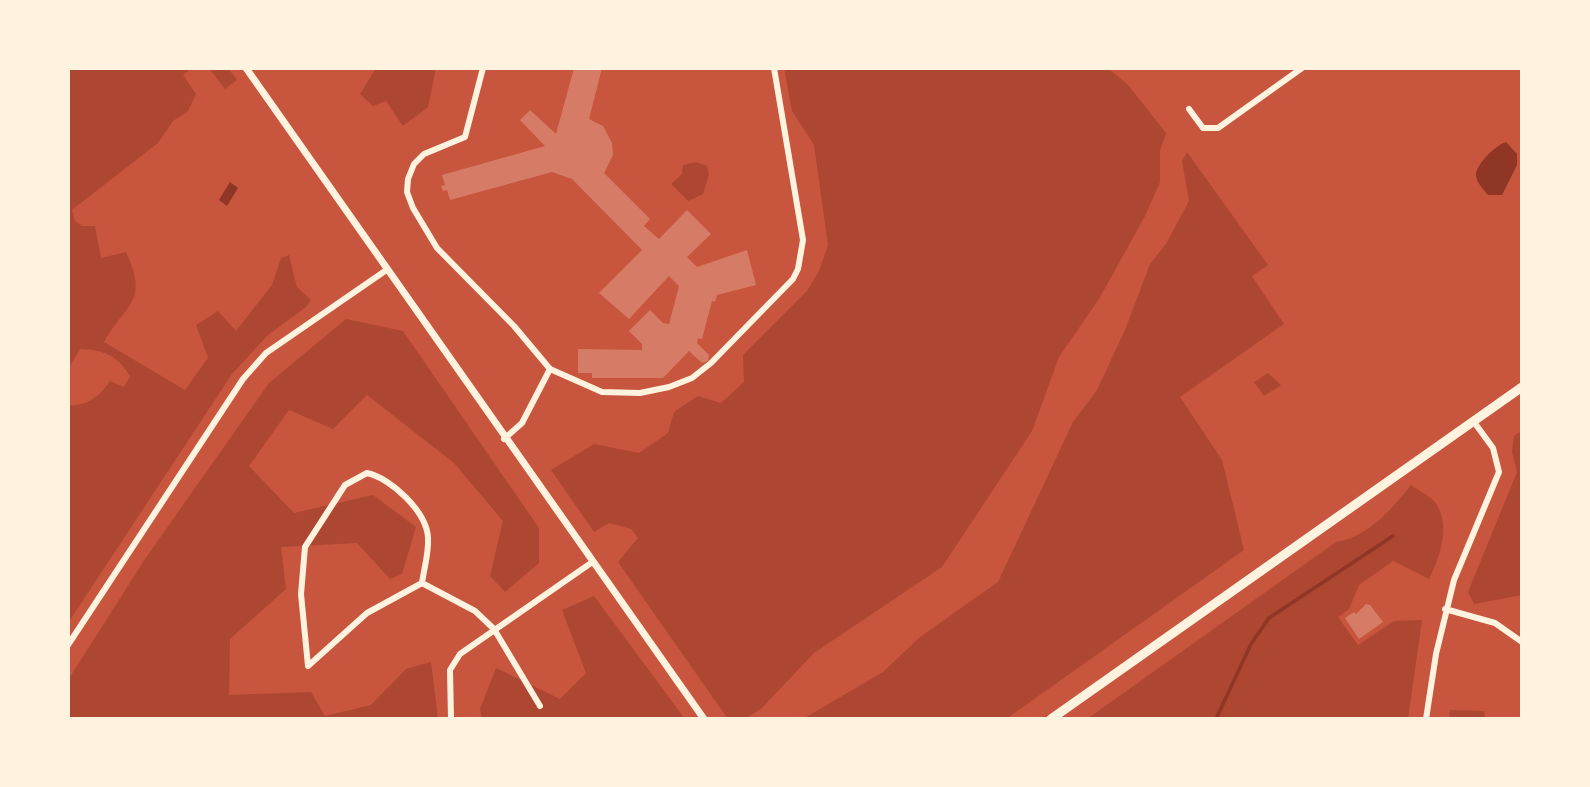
<!DOCTYPE html>
<style>
body{margin:0}
#map{position:relative;width:1590px;height:787px;overflow:hidden;background:#c8553d;font-family:Montserrat,sans-serif}
canvas{display:block}
.frame{position:absolute;inset:0;border:70px solid #fff3e0;pointer-events:none}
</style>
<div id="map">
<canvas width="1590" height="787"></canvas>
<div class="frame"></div>
</div>
<script>
const ctx = document.querySelector('canvas').getContext('2d');
ctx.lineJoin = 'round';
function fillPath(path, color) {
  ctx.fillStyle = color;
  ctx.fill(path, 'evenodd');
}
function strokePath(path, color, width, dash) {
  ctx.strokeStyle = color;
  ctx.lineWidth = width;
  ctx.lineCap = dash ? 'butt' : 'round';
  ctx.setLineDash(dash || []);
  ctx.stroke(path);
}
const green = new Path2D(`
 M 68,68 L 192,68 L 183,75 L 196,94 L 188,111 L 173,121 L 158,143 L 72,210 L 75,221 L 82,226 L 95,226 L 101,258 L 126,252 C 149,302 127,302 104,342 L 185,390 L 208,358 L 196,325 L 218,311 L 236,331 L 272,285 L 281,258 L 289,255 L 297,287 L 311,300 L 306,307 L 268,335 L 232,374 L 68,623 L 68,405 C 87,407 101,395 110,381 L 124,387 L 130,376 C 117,355 104,350 80,349 L 68,369 Z
 M 209,68 L 228,68 L 237,80 L 225,89 Z
 M 376,68 L 436,68 L 428,107 L 403,126 L 386,101 L 373,106 L 360,94 Z
 M 784,68 L 1108,68 L 1129,86 L 1166,133 L 1160,151 L 1160,182 L 1145,216 L 1099,299 L 1059,357 L 1032,431 L 942,567 L 814,653 L 761,709 L 745,719 L 728,719 L 618,562 L 638,538 L 631,529 L 609,523 L 594,532 L 551,470 L 594,444 L 639,453 L 668,433 L 674,412 L 698,396 L 721,403 L 744,382 L 743,355 L 807,291 L 819,271 L 828,245 L 814,145 L 792,111 Z
 M 1187,152 L 1268,265 L 1252,276 L 1284,324 L 1180,397 L 1222,460 L 1244,550 L 1006,719 L 803,719 L 883,672 L 920,637 L 998,582 L 1073,422 L 1097,390 L 1125,330 L 1150,264 L 1166,244 L 1189,201 L 1182,161 Z
 M 696,162 L 707,166 L 709,175 L 703,194 L 688,201 L 671,184 L 682,174 L 683,165 Z
 M 346,319 L 403,331 L 539,528 L 539,563 L 505,592 L 490,576 L 503,521 L 454,463 L 367,395 L 333,429 L 289,410 L 249,466 L 294,513 L 373,495 L 416,527 L 402,574 L 390,579 L 357,543 L 281,547 L 286,589 L 230,639 L 229,695 L 311,692 L 325,716 L 371,705 L 406,669 L 431,662 L 438,719 L 68,719 L 68,680 L 145,559 L 269,383 Z
 M 1268,373 L 1281,385 L 1264,396 L 1254,382 Z
 M 1522,431 L 1522,595 L 1474,604 L 1468,592 L 1517,472 L 1512,452 L 1514,436 Z
 M 1411,485 C 1418,490 1428,495 1434,501 C 1452,522 1440,558 1429,579 L 1393,561 L 1359,585 L 1349,609 L 1338,617 L 1358,645 L 1394,621 L 1422,620 L 1408,719 L 1087,719 L 1336,542 C 1368,537 1391,510 1411,485 Z
 M 594,596 L 685,719 L 482,719 L 480,709 L 496,668 L 560,699 L 586,673 L 562,610 Z
 M 1450,710 L 1484,711 L 1485,719 L 1449,719 Z`);
const water = new Path2D(`
 M 1506,142 L 1517,154 L 1517,165 L 1502,195 L 1488,195 C 1484,190 1476,182 1476,175 C 1476,164 1496,145 1506,142 Z
 M 230,182 L 238,188 L 227,206 L 219,200 Z`);
const stream = new Path2D(`
 M 1216,719 L 1251,644 L 1269,618 L 1393,536`);
const building = new Path2D(`
 M 574,68 L 602,68 L 589,119 L 603,126 L 612,143 L 613,155 L 604,173 L 650,219 L 644,226 L 659,239 L 687,210 L 711,234 L 687,257 L 697,267 L 747,250 L 756,285 L 717,295 L 715,302 L 712,301 L 702,339 L 698,338 L 697,343 L 709,355 L 708,361 L 702,363 L 689,351 L 663,378 L 592,378 L 592,373 L 578,373 L 578,349 L 642,350 L 642,344 L 629,331 L 650,310 L 663,323 L 669,324 L 679,286 L 669,276 L 629,319 L 599,293 L 642,250 L 572,179 L 552,172 L 450,200 L 447,190 L 443,191 L 441,186 L 445,185 L 442,175 L 545,146 L 520,120 L 530,110 L 556,134 Z
 M 1366,604 L 1370,605 L 1383,622 L 1359,639 L 1345,618 L 1354,612 L 1356,614 Z`);
const minor = new Path2D(`
 M 483,68 L 465,137 L 424,154 L 414,164 L 408,179 L 407,192 L 413,208 L 437,248 L 514,326 L 550,369 L 602,392 L 640,393 L 669,387 L 692,378 L 711,363 L 793,279 L 798,269 L 803,240 L 774,68
 M 1189,109 L 1203,128 L 1218,128 L 1302,68
 M 504,439 L 522,423 L 550,369
 M 367,473 C 391,478 427,512 428,538 C 429,552 424,569 422,583 L 367,613 L 308,666 L 301,594 L 305,547 L 345,485 Z
 M 422,583 L 475,611 L 494,629 L 540,706
 M 1445,609 L 1495,623 L 1522,642
 M 68,645 L 243,379 L 266,353 L 385,271
 M 451,719 L 450,670 L 460,654 L 591,563
 M 1426,719 L 1436,654 L 1454,580 L 1499,472 L 1493,448 L 1474,422`);
const tertiary = new Path2D(`
 M 246,68 L 704,719`);
const secondary = new Path2D(`
 M 1051,719 L 1522,387`);
fillPath(green, '#ae4732');
fillPath(water, '#8f3625');
strokePath(stream, '#8f3625', 3.5);
fillPath(building, '#d67c66');
strokePath(minor, '#fff3e0', 6);
strokePath(tertiary, '#fff3e0', 7);
strokePath(secondary, '#fff3e0', 9);
</script>
